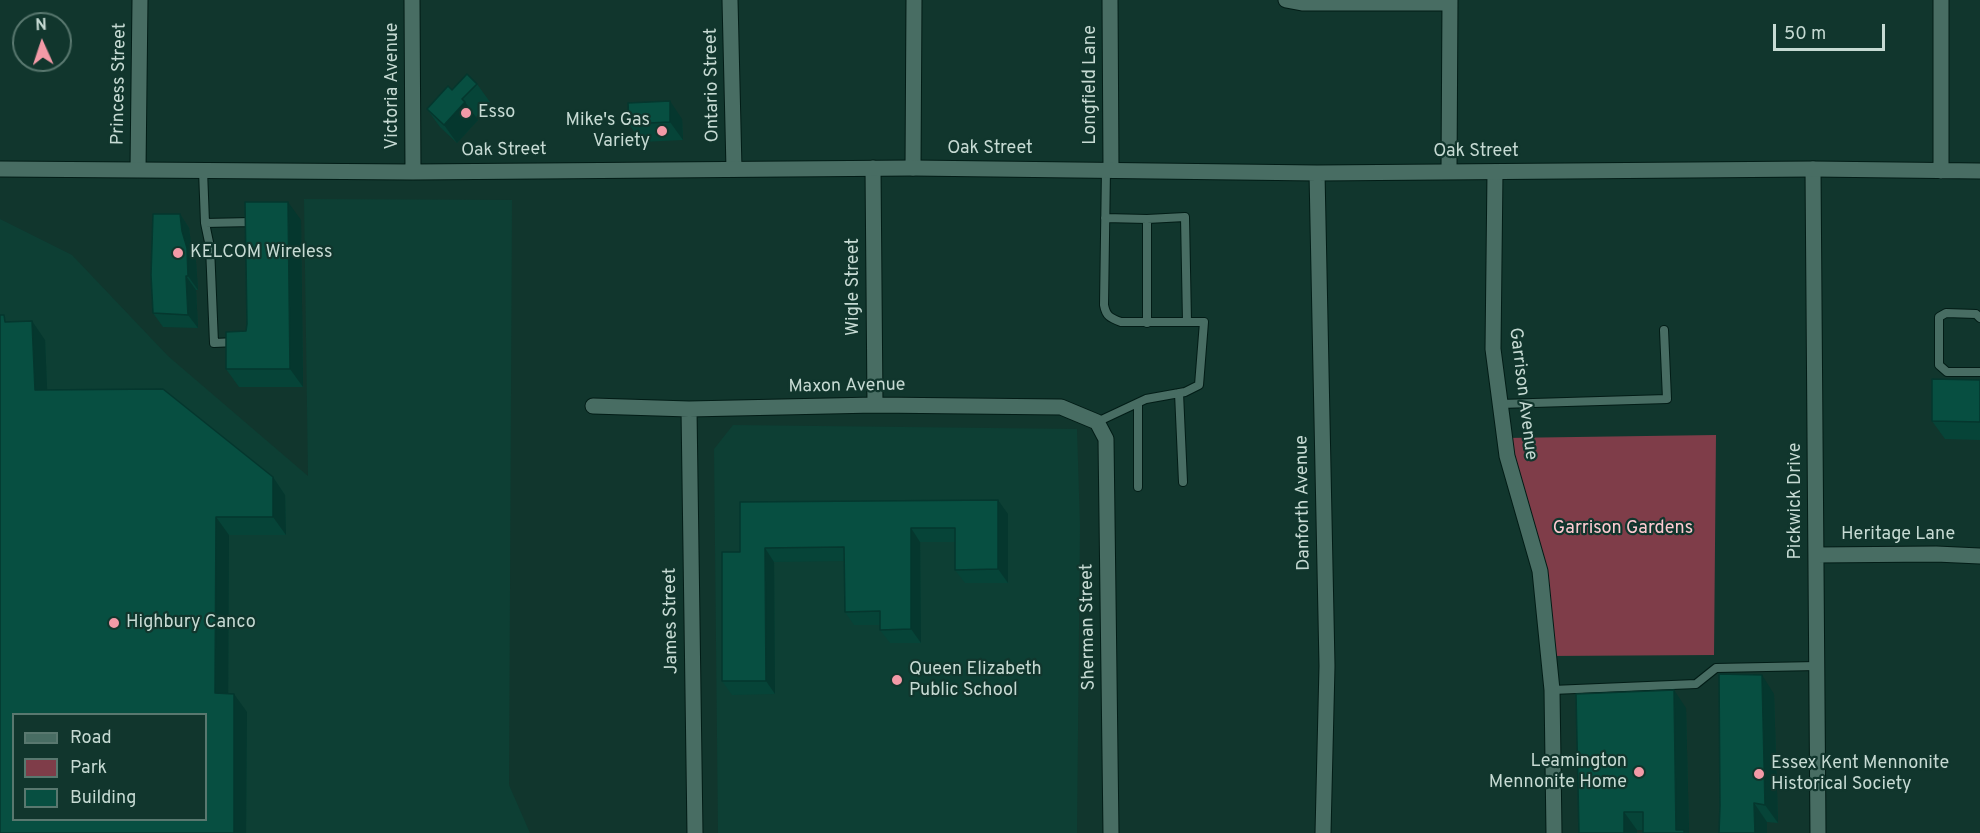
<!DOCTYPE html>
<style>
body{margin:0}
#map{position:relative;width:1980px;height:833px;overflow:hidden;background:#11362d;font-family:Overpass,sans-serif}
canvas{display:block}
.legend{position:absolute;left:12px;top:713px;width:195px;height:108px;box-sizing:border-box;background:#11362d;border:2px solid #59786f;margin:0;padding:8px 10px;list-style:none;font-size:18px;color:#c6dad3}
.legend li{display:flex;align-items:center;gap:12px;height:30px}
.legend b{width:30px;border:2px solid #59786f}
.north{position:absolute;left:12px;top:12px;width:60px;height:60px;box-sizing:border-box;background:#11362d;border:2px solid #59786f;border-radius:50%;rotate:357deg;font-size:16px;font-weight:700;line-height:24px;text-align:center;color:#c6dad3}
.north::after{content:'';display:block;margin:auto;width:21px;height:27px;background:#f39aa7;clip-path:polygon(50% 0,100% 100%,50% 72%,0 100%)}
.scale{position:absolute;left:1773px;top:24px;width:112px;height:27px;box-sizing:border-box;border:3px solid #c6dad3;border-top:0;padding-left:8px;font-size:18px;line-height:21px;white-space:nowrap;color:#c6dad3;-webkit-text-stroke:4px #11362d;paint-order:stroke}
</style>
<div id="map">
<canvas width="1980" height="833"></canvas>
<ul class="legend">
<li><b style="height:8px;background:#486d63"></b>Road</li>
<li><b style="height:16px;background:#7f3d49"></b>Park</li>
<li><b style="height:16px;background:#074f41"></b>Building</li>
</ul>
<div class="north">N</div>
<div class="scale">50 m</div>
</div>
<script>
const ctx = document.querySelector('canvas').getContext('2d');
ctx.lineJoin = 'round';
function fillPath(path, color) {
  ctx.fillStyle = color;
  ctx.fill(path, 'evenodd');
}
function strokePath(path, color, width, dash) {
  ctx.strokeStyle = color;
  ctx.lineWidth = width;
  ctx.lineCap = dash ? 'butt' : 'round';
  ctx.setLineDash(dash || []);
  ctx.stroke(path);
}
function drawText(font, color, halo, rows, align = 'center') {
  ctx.font = font + ' Overpass,sans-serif';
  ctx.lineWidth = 4.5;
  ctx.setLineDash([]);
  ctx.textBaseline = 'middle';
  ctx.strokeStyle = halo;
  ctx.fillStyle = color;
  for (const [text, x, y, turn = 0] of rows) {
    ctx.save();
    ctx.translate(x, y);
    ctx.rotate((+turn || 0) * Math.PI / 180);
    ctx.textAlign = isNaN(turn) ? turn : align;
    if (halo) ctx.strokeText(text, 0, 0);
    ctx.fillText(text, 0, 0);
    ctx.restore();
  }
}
const built = new Path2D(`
 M 304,199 L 512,200 L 509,785 L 530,833 L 0,833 L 0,219 L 72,255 L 168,356 L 308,476 ZM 14,714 L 206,714 L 206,820 L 14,820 Z
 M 733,425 L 1077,429 L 1080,526 L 1077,833 L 718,833 L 714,449 Z`);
const green = new Path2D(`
 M 1716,435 L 1714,655 L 1548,656 L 1540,571 L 1505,438 Z`);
const service = new Path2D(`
 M 203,170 L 205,223 L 210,247 L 214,343 L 236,342
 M 1105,218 L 1147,219 L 1185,217 L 1187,322
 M 205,223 L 252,222 L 252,224
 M 1980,318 L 1976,314 L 1946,313 L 1939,317 L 1939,365 L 1947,372 L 1980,372
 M 1147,323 L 1147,219
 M 1179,393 L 1183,482
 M 1500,404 L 1667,399 L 1664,330
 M 1097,422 L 1146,399 L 1185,392 L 1199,385 L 1204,322 L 1121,322 C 1110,318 1106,316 1104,305 L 1106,169
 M 1138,487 L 1138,403
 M 1552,690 L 1696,684 L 1716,668 L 1817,666`);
const minor = new Path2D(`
 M 730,0 L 734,169
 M 1110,0 L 1111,169
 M 1286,0 L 1302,3 L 1450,3
 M 873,168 L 875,405
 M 913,168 L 914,0
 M 138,169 L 140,0
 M 1813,169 L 1818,833
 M 1449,171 L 1450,0
 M 1495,172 L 1493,349 L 1507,456 L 1540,571 L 1552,690 L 1554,833
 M 593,406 L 689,409 L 875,405 L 1061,407 L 1097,422 L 1106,439 L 1111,833
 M 689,409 L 695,833
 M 1816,555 L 1936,554 L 1980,556`);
const tertiary = new Path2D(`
 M 412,0 L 413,172
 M 1941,0 L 1941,171
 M 0,169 L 413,172 L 913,168 L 1317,173 L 1813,169 L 1980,171
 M 1317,173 L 1327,666 L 1323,833`);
const wall = new Path2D(`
 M 477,84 L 490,102 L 476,117 L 478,120 L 457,143 L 440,127 L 427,109 L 452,90 Z
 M 682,119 L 683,140 L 641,142 L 629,124 Z
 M 180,214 L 189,228 L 191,244 L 196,262 L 198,290 L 196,290 L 198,328 L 163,327 L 153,313 Z
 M 301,220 L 303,387 L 239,387 L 226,369 Z
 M 9,322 L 45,340 L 47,390 L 273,477 L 285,495 L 286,535 L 229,535 L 228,694 L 247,712 L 246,833 L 0,833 Z
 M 1980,380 L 1980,440 L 1945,439 L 1932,421 Z
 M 740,502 L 1008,514 L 1008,583 L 965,583 L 955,570 L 955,542 L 920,542 L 921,643 L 890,643 L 880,630 L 880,625 L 854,625 L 845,612 L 844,561 L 774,562 L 775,694 L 732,695 L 722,681 L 740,552 Z
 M 1774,694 L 1778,823 L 1767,822 L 1767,833 L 1719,833 Z
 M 1686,708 L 1689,833 L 1643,833 L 1643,830 L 1637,830 L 1637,833 L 1579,833 Z`);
const shadedWall = new Path2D(`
 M 670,101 L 682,119 L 683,140 L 670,122 Z
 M 465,102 L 478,120 L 457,143 L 444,125 Z
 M 288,202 L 301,220 L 303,387 L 290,369 Z
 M 180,214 L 189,228 L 191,244 L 196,262 L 198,290 L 188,276 Z
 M 186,276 L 196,290 L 198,328 L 188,315 Z
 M 32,321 L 45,340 L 48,408 L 35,390 Z
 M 273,477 L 285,495 L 286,535 L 273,517 Z
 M 998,500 L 1008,514 L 1008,583 L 998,569 Z
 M 216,517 L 229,535 L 228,712 L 215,693 Z
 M 911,528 L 920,542 L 921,643 L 911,629 Z
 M 765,548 L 774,562 L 775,694 L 766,681 Z
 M 1762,675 L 1774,694 L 1778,823 L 1765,805 Z
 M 1674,690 L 1686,708 L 1689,833 L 1678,833 L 1676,830 Z
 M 234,694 L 247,712 L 246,833 L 234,833 Z
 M 1754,803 L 1767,822 L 1767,833 L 1755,833 Z
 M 1624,812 L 1637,830 L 1637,833 L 1624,833 Z`);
const building = new Path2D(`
 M 467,74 L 477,84 L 462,99 L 465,102 L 444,125 L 427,109 L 448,86 L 452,90 Z
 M 670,101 L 670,122 L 629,124 L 628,103 Z
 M 245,202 L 288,202 L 290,369 L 226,369 L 226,332 L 246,331 L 247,324 Z
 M 153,214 L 180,214 L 182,231 L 187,248 L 188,276 L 186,276 L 188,315 L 153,313 L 151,275 Z
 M 0,315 L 4,315 L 5,322 L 32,321 L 35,390 L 163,389 L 273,477 L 273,517 L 216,517 L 215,693 L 234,694 L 234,833 L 0,833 ZM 14,714 L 206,714 L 206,819 L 14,819 Z
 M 1932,379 L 1980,380 L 1980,422 L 1932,421 Z
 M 998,500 L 998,569 L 955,570 L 955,528 L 911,528 L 911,629 L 880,630 L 880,611 L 845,612 L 844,547 L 765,548 L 766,681 L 722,681 L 722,552 L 740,552 L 740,502 Z
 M 1719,674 L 1762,675 L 1765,805 L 1754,803 L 1755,833 L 1719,833 L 1720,806 Z
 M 1674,690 L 1676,830 L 1684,830 L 1684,833 L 1643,833 L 1643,812 L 1624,812 L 1624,833 L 1579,833 L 1576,694 Z`);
const markers = [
 [466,113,6,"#f39aa7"],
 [662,131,6,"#f39aa7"],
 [178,253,6,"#f39aa7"],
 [114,623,6,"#f39aa7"],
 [897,680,6,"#f39aa7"],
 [1639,772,6,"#f39aa7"],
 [1759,774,6,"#f39aa7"]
];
const streetNames = [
 ["Princess Street",120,84,-89],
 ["Ontario Street",713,85,-91],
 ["Longfield Lane",1091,85,-90],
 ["Victoria Avenue",393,86,-90],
 ["Oak Street",990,149],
 ["Oak Street",504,151,-1],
 ["Oak Street",1476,152],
 ["Wigle Street",854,287,-90],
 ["Maxon Avenue",847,387,-1],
 ["Garrison Avenue",1522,394,83],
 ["Pickwick Drive",1796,501,-90],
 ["Danforth Avenue",1304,503,-91],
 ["Heritage Lane",1898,535],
 ["James Street",672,621,-91],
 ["Sherman Street",1089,627,-91]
];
const poiNames = [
 ["Esso",478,113],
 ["Mike's Gas",650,121,"right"],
 ["Variety",650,142,"right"],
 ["KELCOM Wireless",190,253],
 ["Highbury Canco",126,623],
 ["Queen Elizabeth",909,670],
 ["Public School",909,691],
 ["Leamington",1627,762,"right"],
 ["Mennonite Home",1627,783,"right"],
 ["Essex Kent Mennonite",1771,764],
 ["Historical Society",1771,785]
];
const parkNames = [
 ["Garrison Gardens",1623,529]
];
fillPath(built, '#0d3f34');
fillPath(green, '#7f3d49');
strokePath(service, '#021c16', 10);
strokePath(minor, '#021c16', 17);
strokePath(tertiary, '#021c16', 17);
strokePath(service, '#486d63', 8);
strokePath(minor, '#486d63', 15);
strokePath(tertiary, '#486d63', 15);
fillPath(wall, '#064438');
fillPath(shadedWall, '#05372e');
fillPath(building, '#074f41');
strokePath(building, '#05372e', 1.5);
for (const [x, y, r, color] of markers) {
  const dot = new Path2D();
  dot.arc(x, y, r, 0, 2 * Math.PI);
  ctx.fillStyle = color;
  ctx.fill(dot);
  strokePath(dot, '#11362d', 2);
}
drawText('18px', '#c6dad3', '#11362d', streetNames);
drawText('18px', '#c6dad3', '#11362d', poiNames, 'left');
drawText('18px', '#ffcbd2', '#11362d', parkNames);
</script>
